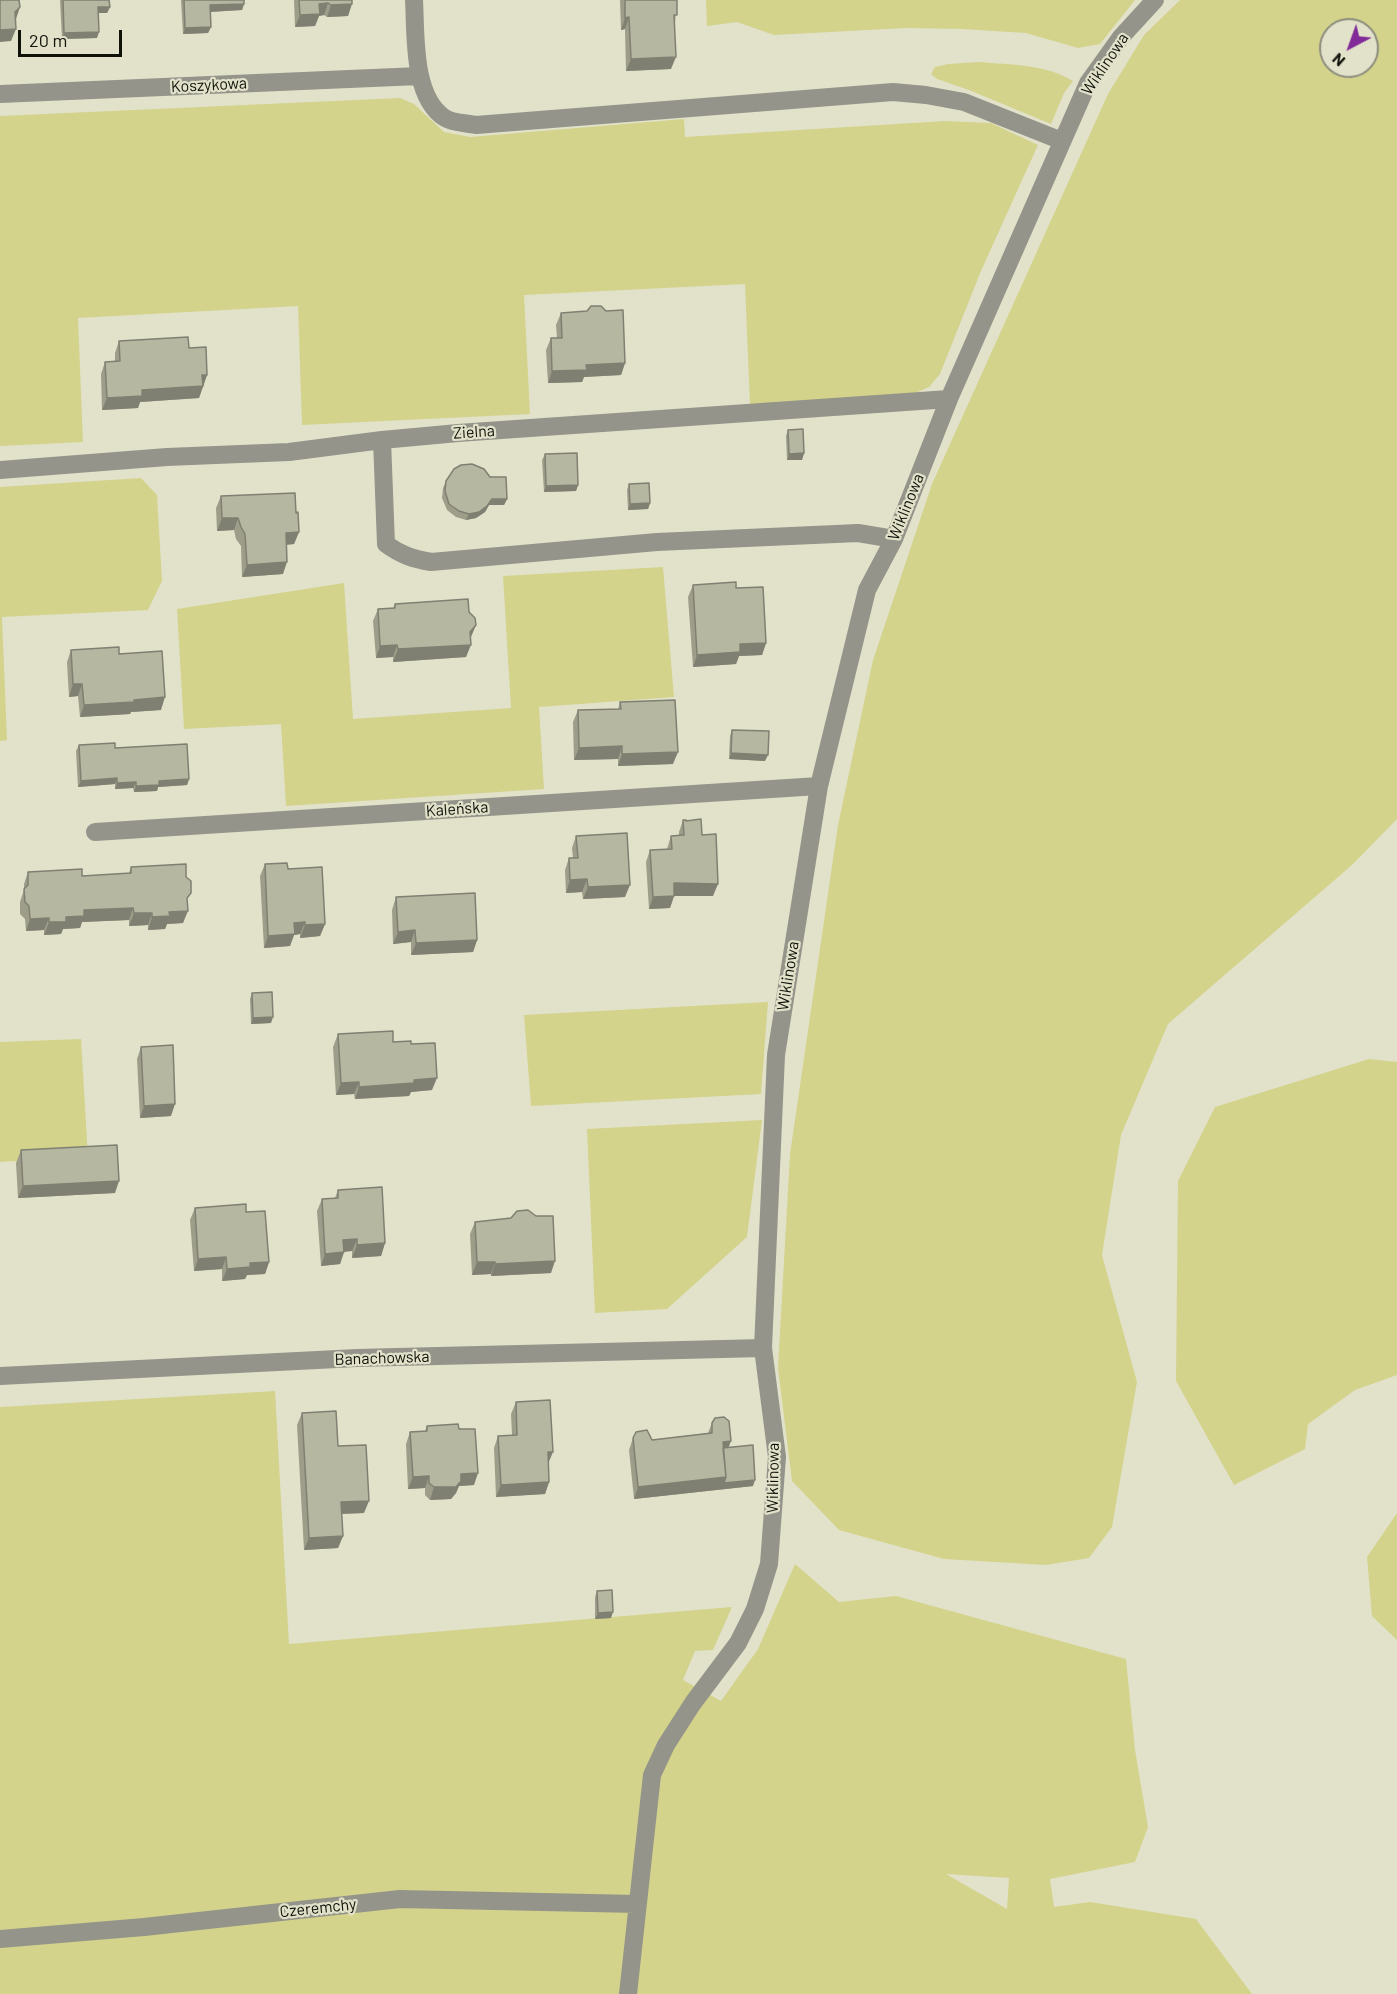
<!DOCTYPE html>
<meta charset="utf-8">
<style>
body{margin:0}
#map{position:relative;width:1397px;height:1994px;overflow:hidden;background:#e2e2cb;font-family:Barlow,sans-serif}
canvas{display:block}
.north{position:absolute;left:1319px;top:18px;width:60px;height:60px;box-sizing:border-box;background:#e2e2cb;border:2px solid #8e8e7d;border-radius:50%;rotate:221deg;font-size:16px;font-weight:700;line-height:24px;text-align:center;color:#101109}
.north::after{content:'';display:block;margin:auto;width:21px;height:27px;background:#822b98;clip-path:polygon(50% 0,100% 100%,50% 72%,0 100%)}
.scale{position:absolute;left:18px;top:30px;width:104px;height:27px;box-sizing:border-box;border:3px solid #101109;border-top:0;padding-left:8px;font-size:18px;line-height:21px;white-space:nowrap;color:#101109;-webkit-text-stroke:4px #e2e2cb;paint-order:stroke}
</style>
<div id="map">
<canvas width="1397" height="1994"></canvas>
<div class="north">N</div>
<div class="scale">20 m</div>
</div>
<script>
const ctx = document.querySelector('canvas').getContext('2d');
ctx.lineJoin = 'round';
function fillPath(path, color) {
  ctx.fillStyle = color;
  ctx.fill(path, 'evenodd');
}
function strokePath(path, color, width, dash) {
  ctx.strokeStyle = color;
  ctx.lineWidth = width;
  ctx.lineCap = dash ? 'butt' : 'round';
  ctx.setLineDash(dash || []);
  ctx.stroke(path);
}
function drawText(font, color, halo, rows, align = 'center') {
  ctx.font = font + ' Barlow,sans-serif';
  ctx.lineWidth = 4.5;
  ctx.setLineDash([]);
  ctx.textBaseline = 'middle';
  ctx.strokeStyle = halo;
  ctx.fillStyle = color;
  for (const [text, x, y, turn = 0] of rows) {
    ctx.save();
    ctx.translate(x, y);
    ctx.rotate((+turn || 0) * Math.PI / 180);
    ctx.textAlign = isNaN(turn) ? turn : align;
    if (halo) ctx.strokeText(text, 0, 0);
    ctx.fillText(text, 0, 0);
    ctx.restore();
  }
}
const green = new Path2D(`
 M 706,0 L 1135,0 L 1100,44 L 1078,48 L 1026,33 L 961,29 L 906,28 L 774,35 L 737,22 L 707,26 Z
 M 1180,0 L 1397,0 L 1397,819 L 1352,865 L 1168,1024 L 1121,1135 L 1102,1255 L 1137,1382 L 1112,1527 L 1089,1558 L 1046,1565 L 944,1559 L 839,1530 L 792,1481 L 778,1368 L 790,1154 L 838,825 L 873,660 L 932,484 L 1108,94 L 1144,35 ZM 1331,30 L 1367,30 L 1367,66 L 1331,66 Z
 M 980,62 C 1011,65 1046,64 1073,81 L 1064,93 L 1051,124 L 969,90 L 937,79 L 931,74 L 935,67 L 948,64 Z
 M 400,98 L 414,104 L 444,132 L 470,137 L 684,119 L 685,137 L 945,121 L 991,123 L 1038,145 L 981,271 L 940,374 L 929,387 L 902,399 L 750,405 L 745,284 L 524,295 L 530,414 L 302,425 L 298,306 L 78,318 L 83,442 L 0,446 L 0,116 Z
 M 141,478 L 157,495 L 162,581 L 148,610 L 2,617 L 7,740 L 0,741 L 0,487 Z
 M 663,567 L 674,697 L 539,707 L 544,789 L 286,806 L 281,724 L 184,729 L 177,609 L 344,583 L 353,719 L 511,708 L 503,576 Z
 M 768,1002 L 761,1094 L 531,1106 L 524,1015 Z
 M 81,1039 L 88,1157 L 0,1162 L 0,1042 Z
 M 1369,1059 L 1397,1062 L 1397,1375 L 1355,1390 L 1308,1424 L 1305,1449 L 1234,1485 L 1176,1381 L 1178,1181 L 1215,1107 Z
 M 762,1120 L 747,1237 L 667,1309 L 595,1313 L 587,1129 Z
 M 275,1391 L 289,1644 L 732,1607 L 713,1650 L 695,1651 L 683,1680 L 721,1701 L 758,1649 L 795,1564 L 839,1602 L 896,1596 L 1126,1659 L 1135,1750 L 1148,1827 L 1135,1862 L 1050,1879 L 1054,1907 L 1090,1902 L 1196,1919 L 1252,1994 L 0,1994 L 0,1407 ZM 946,1874 L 1009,1878 L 1007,1909 Z
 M 1397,1513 L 1397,1640 L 1372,1616 L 1367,1557 Z`);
const minor = new Path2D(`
 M 414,0 C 416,34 412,97 445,118 C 452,123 467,123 476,125 L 893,92 L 926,95 L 964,102 L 1062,141
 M 0,94 L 419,76
 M 382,440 L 386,544 C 401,555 413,559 431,562 L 657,542 L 858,533 L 894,539
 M 0,470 L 167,457 L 289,452 L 382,440 L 458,433 L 949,399
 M 95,832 L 819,786
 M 0,1376 L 357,1358 L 763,1348
 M 0,1939 L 144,1927 L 400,1899 L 638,1904
 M 628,1994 L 652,1775 L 666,1745 L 693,1703 L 738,1643 L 755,1609 L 769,1564 L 777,1457 L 763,1348 L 776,1055 L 819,786 L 867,590 L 894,539 L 949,399 L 1088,83 L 1121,37 L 1155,0`);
const wall = new Path2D(`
 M 60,0 L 109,0 L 110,7 L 107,13 L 98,13 L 97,38 L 62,39 Z
 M 181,0 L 244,0 L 244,4 L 242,10 L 210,12 L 211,27 L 208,33 L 183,34 Z
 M 294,0 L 352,0 L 348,16 L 327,17 L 324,15 L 319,16 L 315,26 L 295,27 Z
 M 620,0 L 677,0 L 671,69 L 626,71 L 625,29 L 621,30 Z
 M 561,313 L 625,363 L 621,375 L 584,377 L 582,382 L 548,383 L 546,350 L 551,338 L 557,338 L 556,325 Z
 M 119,341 L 189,348 L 207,375 L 199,398 L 140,402 L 138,408 L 102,410 L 101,374 L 105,362 L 115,362 L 115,353 Z
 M 788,430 L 804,453 L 802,460 L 787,460 L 786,436 Z
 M 545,454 L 578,485 L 576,491 L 544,492 L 542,460 Z
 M 446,481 L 507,499 L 504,505 L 489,505 L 485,512 L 476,518 L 466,520 L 456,517 L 447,510 L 442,498 L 443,488 Z
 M 629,484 L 650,503 L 648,509 L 628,510 L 627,490 Z
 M 221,496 L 296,513 L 299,532 L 294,544 L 286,545 L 283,574 L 242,577 L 241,546 L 236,539 L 234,530 L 217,531 L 216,508 Z
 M 693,585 L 736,588 L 766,643 L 762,655 L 739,656 L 736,664 L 693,667 L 688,597 Z
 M 395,604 L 469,612 L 476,625 L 470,638 L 466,657 L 393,662 L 393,657 L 376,658 L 373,621 L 378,609 L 393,608 Z
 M 71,650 L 119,654 L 161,710 L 131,712 L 130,714 L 80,717 L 78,696 L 69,697 L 67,662 Z
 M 620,702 L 673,764 L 618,766 L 618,759 L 574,760 L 573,722 L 578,710 L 618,709 Z
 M 732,730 L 765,761 L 729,759 L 730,736 Z
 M 79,745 L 115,748 L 189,779 L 187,785 L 158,787 L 157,791 L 134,792 L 133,788 L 115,789 L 115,784 L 78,787 L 76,751 Z
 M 683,820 L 686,821 L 702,835 L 713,896 L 674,896 L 670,908 L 649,909 L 646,862 L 650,850 L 667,849 L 671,836 L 679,836 L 679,832 Z
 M 576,836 L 625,897 L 583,899 L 582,892 L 566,893 L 565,870 L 569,858 L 573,858 L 572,848 Z
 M 265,864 L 288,869 L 325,924 L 320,936 L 300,938 L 300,934 L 294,935 L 290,946 L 264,948 L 260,876 Z
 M 131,867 L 188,904 L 183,923 L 167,924 L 165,929 L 148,930 L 148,925 L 129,926 L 129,920 L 105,921 L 82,922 L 80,928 L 63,929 L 61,934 L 44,935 L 44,930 L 26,931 L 25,919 L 20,914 L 20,902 L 24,890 L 24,884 L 28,872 L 82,876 L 129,873 Z
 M 396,897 L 477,940 L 473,952 L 411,955 L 411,942 L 393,944 L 392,910 Z
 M 252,993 L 271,1023 L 251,1024 L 250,999 Z
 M 338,1034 L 411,1044 L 432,1090 L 411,1092 L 409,1096 L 355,1099 L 354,1094 L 336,1095 L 333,1047 Z
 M 141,1047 L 171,1116 L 140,1118 L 137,1059 Z
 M 21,1150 L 115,1193 L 18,1198 L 16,1163 Z
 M 338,1190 L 385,1243 L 381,1256 L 352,1258 L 352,1251 L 344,1252 L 340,1264 L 321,1266 L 317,1211 L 322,1199 L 335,1198 Z
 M 195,1208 L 246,1212 L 269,1262 L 265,1274 L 247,1275 L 245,1279 L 222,1281 L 222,1269 L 194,1271 L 190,1220 Z
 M 475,1222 L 551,1273 L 491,1276 L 491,1274 L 472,1275 L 470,1234 Z
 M 516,1402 L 548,1464 L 549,1482 L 545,1494 L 496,1497 L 494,1448 L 498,1436 L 512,1435 L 511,1414 Z
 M 302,1413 L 338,1446 L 364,1513 L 341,1514 L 343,1536 L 338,1548 L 304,1550 L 297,1425 Z
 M 712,1423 L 753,1486 L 634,1499 L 629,1450 L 633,1438 L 652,1440 L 708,1433 Z
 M 427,1426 L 459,1429 L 474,1485 L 459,1486 L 456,1493 L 451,1499 L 430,1500 L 425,1495 L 425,1488 L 408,1489 L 406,1444 L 410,1432 L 425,1431 Z
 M 597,1591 L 611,1618 L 595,1619 L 595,1597 Z`);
const shadedWall = new Path2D(`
 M 328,3 L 324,15 L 319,16 L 315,26 L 295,27 L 300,15 L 319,4 Z
 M 244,4 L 242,10 L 207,12 L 210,5 Z
 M 352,4 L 348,16 L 327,17 L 331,5 Z
 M 20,7 L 16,19 L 15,12 Z
 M 98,7 L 110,7 L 107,13 L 96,13 Z
 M 629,17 L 625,29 L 621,30 L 625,18 Z
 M 211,27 L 208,33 L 183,34 L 185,28 Z
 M 16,29 L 11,41 L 0,42 L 0,30 Z
 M 99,32 L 97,38 L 62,39 L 64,33 Z
 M 676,57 L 671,69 L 626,71 L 631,59 Z
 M 625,363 L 621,375 L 584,377 L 582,382 L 548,383 L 552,371 L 586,365 Z
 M 202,375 L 207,375 L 199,398 L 140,402 L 138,408 L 102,410 L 107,398 Z
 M 804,453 L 802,460 L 787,460 L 789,454 Z
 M 578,485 L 576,491 L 544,492 L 546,486 Z
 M 492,499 L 507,499 L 504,505 L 489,505 L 485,512 L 476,518 L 466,520 L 469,514 Z
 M 650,503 L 648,509 L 628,510 L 630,504 Z
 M 222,518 L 238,518 L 234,530 L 217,531 Z
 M 299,532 L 294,544 L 281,545 L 286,533 Z
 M 287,562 L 283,574 L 242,577 L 247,565 Z
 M 476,625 L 471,637 L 466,644 L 470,632 Z
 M 766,643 L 762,655 L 739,656 L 736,664 L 693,667 L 697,655 L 740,644 Z
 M 397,645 L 393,657 L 376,658 L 380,646 Z
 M 471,645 L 466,657 L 393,662 L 398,649 Z
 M 73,684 L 82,684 L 78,696 L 69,697 Z
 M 165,697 L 161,710 L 131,712 L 130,714 L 80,717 L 84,705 Z
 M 622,746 L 618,759 L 574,760 L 579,748 Z
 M 678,752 L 673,764 L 618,766 L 622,754 Z
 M 731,753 L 768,755 L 765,761 L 729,759 Z
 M 117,778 L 115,784 L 78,787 L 81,781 Z
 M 189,779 L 187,785 L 158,787 L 157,791 L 134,792 L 136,786 L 159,781 Z
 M 136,782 L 133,788 L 115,789 L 117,783 Z
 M 587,879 L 582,892 L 566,893 L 570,880 Z
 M 674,883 L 718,884 L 713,896 L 670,896 Z
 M 630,885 L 625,897 L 583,899 L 588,887 Z
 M 674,896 L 670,908 L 649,909 L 653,897 Z
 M 133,908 L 129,920 L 82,922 L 80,928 L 63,929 L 61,934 L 44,935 L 49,922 L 84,910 Z
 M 188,911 L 183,923 L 167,924 L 165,929 L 148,930 L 152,917 L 169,912 Z
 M 134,913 L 152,913 L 148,925 L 129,926 Z
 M 49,918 L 44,930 L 26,931 L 30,919 Z
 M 305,922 L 300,934 L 294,935 L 290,946 L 264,948 L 268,936 L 294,923 Z
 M 325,924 L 320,936 L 300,938 L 305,925 Z
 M 415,930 L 411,942 L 393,944 L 398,932 Z
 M 477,940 L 473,952 L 411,955 L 416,943 Z
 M 273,1017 L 271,1023 L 251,1024 L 253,1018 Z
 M 437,1078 L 432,1090 L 411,1092 L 409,1096 L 355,1099 L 359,1087 L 414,1080 Z
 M 359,1082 L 354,1094 L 336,1095 L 341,1083 Z
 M 175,1104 L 171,1116 L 140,1118 L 144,1106 Z
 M 119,1181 L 115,1193 L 18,1198 L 23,1186 Z
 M 357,1239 L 352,1251 L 339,1252 L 343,1240 Z
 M 385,1243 L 381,1256 L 352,1258 L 357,1245 Z
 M 344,1252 L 340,1264 L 321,1266 L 325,1254 Z
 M 226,1257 L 222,1269 L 194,1271 L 198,1259 Z
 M 555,1261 L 551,1273 L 491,1276 L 495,1264 Z
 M 269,1262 L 265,1274 L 247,1275 L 245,1279 L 222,1281 L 227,1269 L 250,1263 Z
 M 477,1262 L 495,1262 L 491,1274 L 472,1275 Z
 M 731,1441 L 726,1454 L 721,1454 L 723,1442 Z
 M 548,1452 L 553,1452 L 548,1464 Z
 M 478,1473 L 474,1485 L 459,1486 L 456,1493 L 451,1499 L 430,1500 L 434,1487 L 461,1474 Z
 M 429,1476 L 425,1488 L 408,1489 L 413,1477 Z
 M 726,1477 L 755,1480 L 753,1486 L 634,1499 L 638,1487 Z
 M 549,1482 L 545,1494 L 496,1497 L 501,1485 Z
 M 369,1501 L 364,1513 L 336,1514 L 341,1502 Z
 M 343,1536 L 338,1548 L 304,1550 L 309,1538 Z
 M 613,1612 L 611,1618 L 595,1619 L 598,1613 Z`);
const building = new Path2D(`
 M 0,0 L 19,0 L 20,7 L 15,12 L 16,29 L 0,30 Z
 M 63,0 L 109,0 L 110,7 L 98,7 L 99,32 L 64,33 Z
 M 184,0 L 244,0 L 244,4 L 210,5 L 211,27 L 185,28 Z
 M 299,0 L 352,0 L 352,4 L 331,5 L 328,3 L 319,4 L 320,14 L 300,15 Z
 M 625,0 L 677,0 L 677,15 L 674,15 L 676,57 L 631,59 L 629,17 L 625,18 Z
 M 591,306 L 601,306 L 606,311 L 623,310 L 625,363 L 586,365 L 587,370 L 552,371 L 551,338 L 562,338 L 561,313 L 587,311 Z
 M 188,337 L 189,348 L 206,347 L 207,375 L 202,375 L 203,386 L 142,390 L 142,396 L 107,398 L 105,362 L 120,361 L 119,341 Z
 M 803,429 L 804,453 L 789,454 L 788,430 Z
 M 577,453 L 578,485 L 546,486 L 545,454 Z
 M 472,464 L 484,469 L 490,477 L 506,477 L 507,499 L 492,499 L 487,506 L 479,512 L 469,514 L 459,511 L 449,504 L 445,491 L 446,481 L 454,469 L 461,465 Z
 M 649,483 L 650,503 L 630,504 L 629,484 Z
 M 295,493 L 296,513 L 298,512 L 299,532 L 286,533 L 287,562 L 247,565 L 245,534 L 241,527 L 238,518 L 222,518 L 221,496 Z
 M 736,582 L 736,588 L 763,587 L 766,643 L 740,644 L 740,652 L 697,655 L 693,585 Z
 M 468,599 L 469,612 L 475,618 L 476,625 L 470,632 L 471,645 L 398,649 L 397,645 L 380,646 L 378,609 L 395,608 L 395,604 Z
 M 119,647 L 119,654 L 162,651 L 165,697 L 134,700 L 134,702 L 84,705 L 82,684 L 73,684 L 71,650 Z
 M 675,700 L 678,752 L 622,754 L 622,746 L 579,748 L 578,710 L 621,709 L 620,702 Z
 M 732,730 L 769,731 L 768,755 L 731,753 Z
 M 115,743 L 115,748 L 187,744 L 189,779 L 159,781 L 159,785 L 136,786 L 136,782 L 117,783 L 117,778 L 81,781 L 79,745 Z
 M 701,819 L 702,835 L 716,834 L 718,884 L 674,883 L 674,896 L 653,897 L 650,850 L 672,849 L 671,836 L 684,835 L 683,820 L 686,820 L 686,821 Z
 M 627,833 L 630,885 L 588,887 L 587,879 L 570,880 L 569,858 L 578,858 L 576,836 Z
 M 287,863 L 288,869 L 322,867 L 325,924 L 305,925 L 305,922 L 294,923 L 295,934 L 268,936 L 265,864 Z
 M 186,864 L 186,877 L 191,881 L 191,893 L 187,898 L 188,911 L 169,912 L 170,916 L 152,917 L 152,913 L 134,913 L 133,908 L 109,909 L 84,910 L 84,916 L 66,917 L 66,922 L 49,922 L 49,918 L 30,919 L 29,906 L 25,902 L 24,889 L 28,885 L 28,872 L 82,869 L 82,876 L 131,873 L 131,867 Z
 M 475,893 L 477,940 L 416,943 L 415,930 L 398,932 L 396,897 Z
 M 272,992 L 273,1017 L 253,1018 L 252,993 Z
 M 393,1031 L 393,1042 L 411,1041 L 411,1044 L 435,1043 L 437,1078 L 414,1080 L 414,1083 L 359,1087 L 359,1082 L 341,1083 L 338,1034 Z
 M 173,1045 L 175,1104 L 144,1106 L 141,1047 Z
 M 117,1145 L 119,1181 L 23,1186 L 21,1150 Z
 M 382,1187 L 385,1243 L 357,1245 L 357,1239 L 343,1240 L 344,1252 L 325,1254 L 322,1199 L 338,1198 L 338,1190 Z
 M 246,1204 L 246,1212 L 265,1211 L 269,1262 L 250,1263 L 250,1267 L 227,1269 L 226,1257 L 198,1259 L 195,1208 Z
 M 528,1210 L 536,1216 L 553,1216 L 555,1261 L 495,1264 L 495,1262 L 477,1262 L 475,1222 L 511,1218 L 517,1211 Z
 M 550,1400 L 553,1452 L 548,1452 L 549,1482 L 501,1485 L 498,1436 L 517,1435 L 516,1402 Z
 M 336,1411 L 338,1446 L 366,1445 L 369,1501 L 341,1502 L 343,1536 L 309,1538 L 302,1413 Z
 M 724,1417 L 729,1421 L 731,1441 L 723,1442 L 726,1477 L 638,1487 L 633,1438 L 636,1432 L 647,1430 L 652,1440 L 712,1433 L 712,1423 L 715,1418 Z
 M 458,1424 L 459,1429 L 475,1429 L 478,1473 L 461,1474 L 461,1481 L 456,1487 L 434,1487 L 429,1483 L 429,1476 L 413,1477 L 410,1432 L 427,1431 L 427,1426 Z
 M 753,1445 L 755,1480 L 724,1483 L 726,1477 L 723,1448 Z
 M 612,1590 L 613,1612 L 598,1613 L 597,1591 Z`);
const streetNames = [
 ["Wiklinowa",1105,64,-56],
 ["Koszykowa",209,85,-3],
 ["Zielna",474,432,-4],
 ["Wiklinowa",906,507,-68],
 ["Kaleńska",457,809,-4],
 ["Wiklinowa",788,976,-81],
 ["Banachowska",382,1358,-2],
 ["Wiklinowa",773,1478,-89],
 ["Czeremchy",318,1908,-6]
];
fillPath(green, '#d3d38c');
strokePath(minor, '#94948a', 18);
fillPath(wall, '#9d9d8a');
fillPath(shadedWall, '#7f8071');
fillPath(building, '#b6b7a1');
strokePath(building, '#7f8071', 1.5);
drawText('16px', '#101109', '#e2e2cb', streetNames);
</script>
